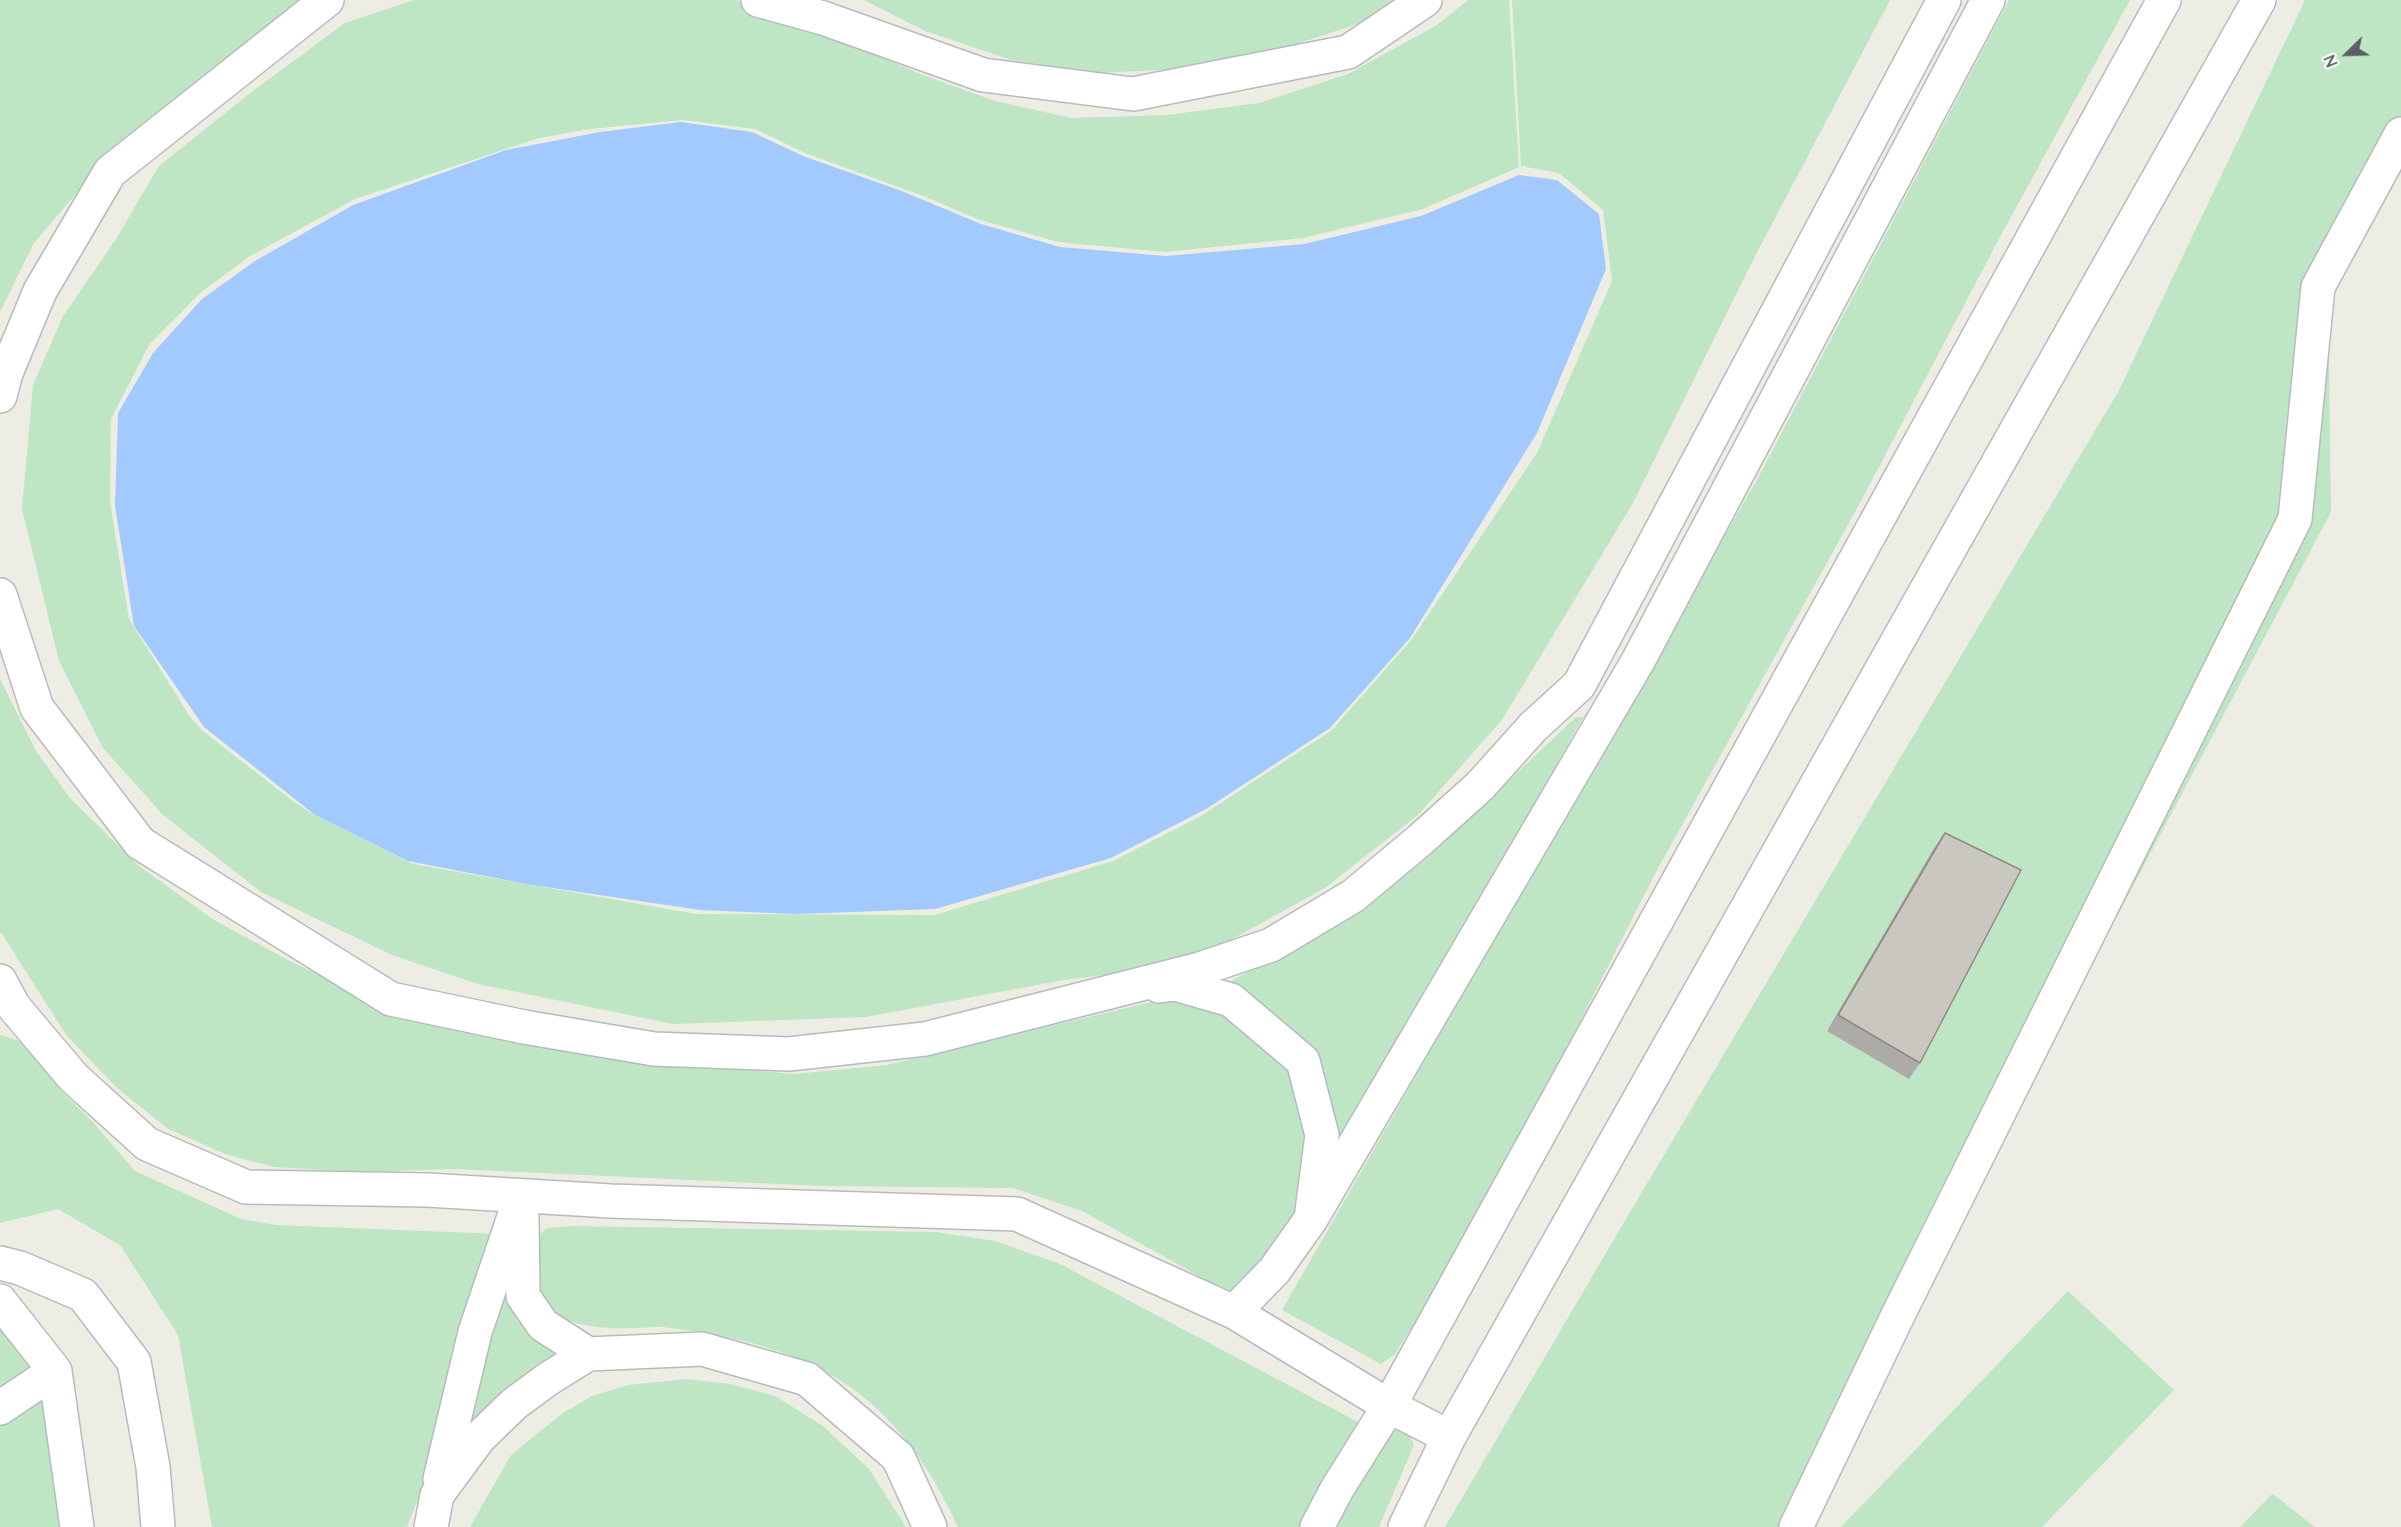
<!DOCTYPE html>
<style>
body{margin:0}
#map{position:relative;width:2401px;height:1527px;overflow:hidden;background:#eeede3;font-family:Quicksand,sans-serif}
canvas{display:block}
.north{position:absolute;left:2317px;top:24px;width:60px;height:60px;-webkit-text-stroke:4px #fff;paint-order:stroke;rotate:247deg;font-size:16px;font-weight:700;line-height:24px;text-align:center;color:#5b5e64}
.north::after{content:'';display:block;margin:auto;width:21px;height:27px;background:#5b5e64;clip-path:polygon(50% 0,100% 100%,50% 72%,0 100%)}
</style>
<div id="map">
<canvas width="2401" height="1527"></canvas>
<div class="north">N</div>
</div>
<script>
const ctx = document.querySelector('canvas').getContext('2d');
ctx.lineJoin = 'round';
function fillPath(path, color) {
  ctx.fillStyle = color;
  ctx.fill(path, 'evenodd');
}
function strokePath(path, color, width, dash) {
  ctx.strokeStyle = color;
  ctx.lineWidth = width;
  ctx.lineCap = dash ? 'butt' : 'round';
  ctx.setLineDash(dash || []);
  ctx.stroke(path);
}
const green = new Path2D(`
 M 0,0 L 308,0 L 103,162 L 34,243 L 0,312 Z
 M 414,0 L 736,0 L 766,9 L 923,75 L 995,101 L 1071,118 L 1167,115 L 1259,103 L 1348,74 L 1437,25 L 1468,0 L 1509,0 L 1519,167 L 1423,209 L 1303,238 L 1165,252 L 1058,242 L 980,220 L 926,197 L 805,153 L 755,129 L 682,120 L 590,129 L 539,138 L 355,199 L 250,256 L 200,293 L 149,345 L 111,419 L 110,502 L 129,619 L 190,717 L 203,731 L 294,802 L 315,815 L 413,864 L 696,914 L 935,915 L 1113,861 L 1201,816 L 1332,730 L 1412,639 L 1537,453 L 1612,281 L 1603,210 L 1559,173 L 1521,166 L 1512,0 L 1890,0 L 1752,262 L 1633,503 L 1502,720 L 1418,815 L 1325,888 L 1218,947 L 1120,973 L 1064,980 L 866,1017 L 673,1024 L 478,984 L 392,955 L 261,892 L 163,815 L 103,748 L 59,661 L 22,509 L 33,385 L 63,316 L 116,239 L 159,166 L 254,90 L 345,23 Z
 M 864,0 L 1393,0 L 1360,23 L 1297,44 L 1180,69 L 1098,73 L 1011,60 L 925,31 Z
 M 2009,0 L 2130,0 L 2001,235 L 1861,501 L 1656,872 L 1565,1051 L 1427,1304 L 1395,1354 L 1381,1364 L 1282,1310 L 1759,476 Z
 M 2305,0 L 2401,0 L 2401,123 L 2328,286 L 2331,512 L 1794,1527 L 1445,1527 L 1633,1207 L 2118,392 Z
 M 0,679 L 36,751 L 70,798 L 139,866 L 214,920 L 288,960 L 408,1017 L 596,1056 L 794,1074 L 887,1065 L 1164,999 L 1213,1012 L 1256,1031 L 1290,1072 L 1309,1117 L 1296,1211 L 1285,1233 L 1239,1293 L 1206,1280 L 1082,1211 L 1013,1188 L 821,1186 L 453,1169 L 359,1172 L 274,1167 L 228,1155 L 168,1129 L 116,1087 L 67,1036 L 0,931 Z
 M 1576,717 L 1583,717 L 1321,1190 L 1305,1053 L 1214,990 L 1316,935 L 1385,891 L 1432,853 Z
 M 0,1035 L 17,1040 L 30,1050 L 62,1092 L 92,1121 L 135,1171 L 241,1219 L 276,1225 L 499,1234 L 419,1497 L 407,1527 L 212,1527 L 178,1335 L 120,1245 L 58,1209 L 0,1223 Z
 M 573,1226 L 936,1232 L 995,1241 L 1060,1264 L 1360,1423 L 1305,1527 L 958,1527 C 895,1389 810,1344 663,1327 C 654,1326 644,1328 635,1328 C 613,1329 578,1328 560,1316 C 552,1311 545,1305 538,1299 L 537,1237 L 547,1228 Z
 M 501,1257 L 522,1294 L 587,1354 L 476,1437 L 458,1414 Z
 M 2068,1291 L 2174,1390 L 2042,1527 L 1841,1527 Z
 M 0,1325 L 37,1372 L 0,1397 Z
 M 686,1379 L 731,1384 L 775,1396 L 823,1426 L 869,1469 L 906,1527 L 470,1527 L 511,1455 L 563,1413 L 592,1396 L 628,1385 Z
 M 42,1388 L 63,1527 L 0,1527 L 0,1415 Z
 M 1405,1424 L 1414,1445 L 1379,1527 L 1325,1527 L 1381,1436 Z
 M 2272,1494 L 2273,1494 L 2315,1527 L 2240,1527 Z`);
const water = new Path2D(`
 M 681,122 L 752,132 L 803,156 L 899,190 L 981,224 L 1060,247 L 1166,256 L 1304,244 L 1421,216 L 1519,175 L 1557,180 L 1599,214 L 1606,269 L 1537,433 L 1410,638 L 1330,728 L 1206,809 L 1111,858 L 935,909 L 796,914 L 700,910 L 532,885 L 408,861 L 315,815 L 204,727 L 134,626 L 115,506 L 118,413 L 153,353 L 202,299 L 255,261 L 353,205 L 506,150 L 600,132 Z`);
const minor = new Path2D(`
 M 758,0 L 823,18 L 983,75 L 1133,94 L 1348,52 L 1425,0
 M 2164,0 L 1389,1406 L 1449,1437 L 2259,0
 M 0,396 L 6,373 L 40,291 L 110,172 L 327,0
 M 0,595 L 37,708 L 140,843 L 391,999 L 524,1027 L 654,1049 L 789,1054 L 925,1039 L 1200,969 L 1271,945 L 1353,896 L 1420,840 L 1480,786 L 1533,727 L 1579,685 L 1944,0
 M 0,981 L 14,1007 L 74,1078 L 147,1144 L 246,1187 L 427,1190 L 611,1201 L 1017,1214 L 1234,1312 L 1389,1406 L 1337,1489 L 1317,1527
 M 1159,986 L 1175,984 L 1231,1000 L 1303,1061 L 1322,1135 L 1311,1219 L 1274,1271 L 1234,1312
 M 522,1216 L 523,1296 L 543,1325 L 588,1354
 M 1311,1219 L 1638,661 L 1988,0
 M 0,1263 L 20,1268 L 83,1295 L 134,1362 L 153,1467 L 158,1527
 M 0,1301 L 55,1371 L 77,1527
 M 0,1408 L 55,1371
 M 440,1479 L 475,1332 L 521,1196
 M 431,1527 L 437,1495 L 479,1438 L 514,1404 L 548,1379 L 588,1354 L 702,1349 L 807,1379 L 898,1457 L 930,1527
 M 1405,1527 L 1449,1437
 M 1796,1527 L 1899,1313 L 2295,519 L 2318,287 L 2401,134`);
const wall = new Path2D(`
 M 1945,833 L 1920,1063 L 1909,1079 L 1827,1031 L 1934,848 Z`);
const building = new Path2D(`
 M 1945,833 L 2021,870 L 1920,1063 L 1838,1015 Z`);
fillPath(green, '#bfe6c4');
fillPath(water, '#a2caff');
strokePath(minor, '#b8babf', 36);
strokePath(minor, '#fff', 33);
fillPath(wall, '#adaba5');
fillPath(building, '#c9c7c0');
strokePath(building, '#8d8b86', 1.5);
</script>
